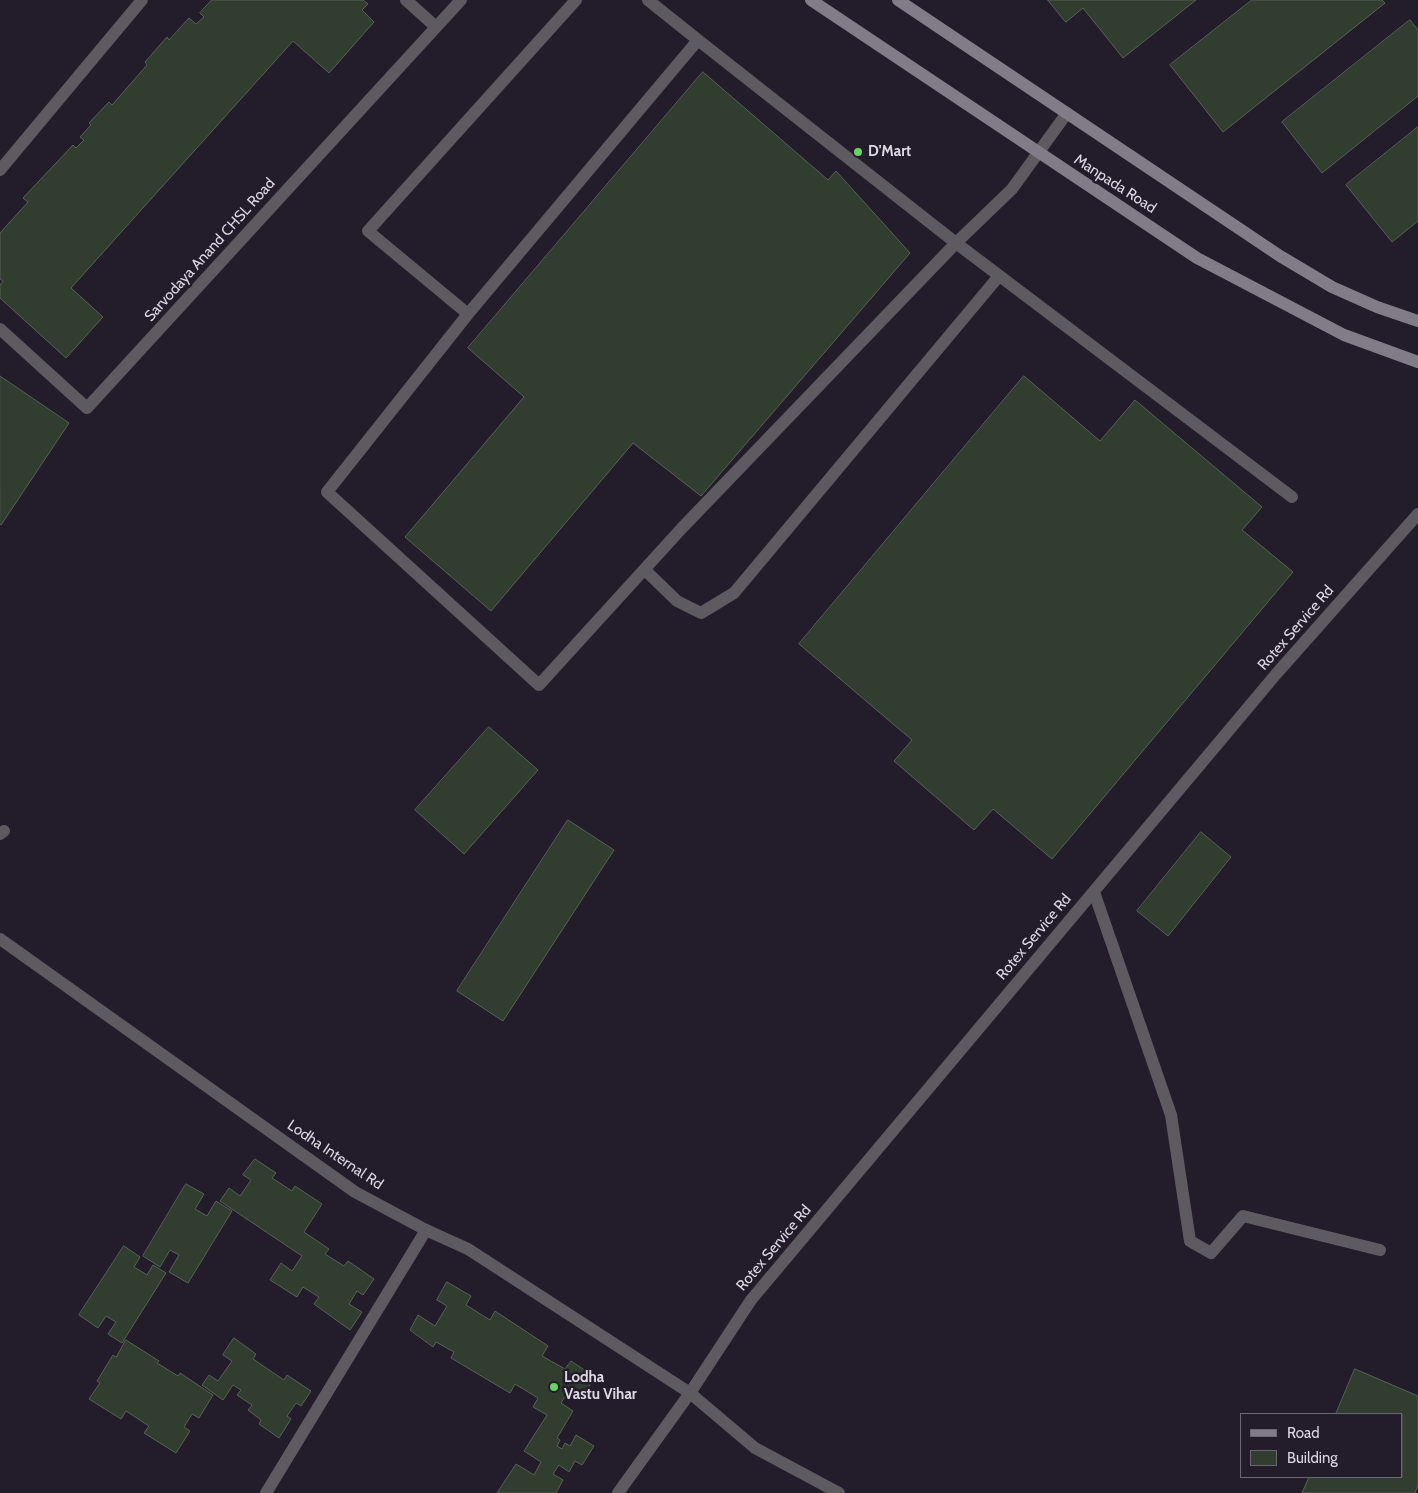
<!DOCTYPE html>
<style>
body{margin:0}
#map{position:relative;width:1418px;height:1493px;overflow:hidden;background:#231c2b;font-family:Cabin,sans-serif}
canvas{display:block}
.legend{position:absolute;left:1240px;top:1413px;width:162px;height:65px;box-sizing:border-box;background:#231c2b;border:1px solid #6d6775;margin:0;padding:6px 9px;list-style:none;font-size:15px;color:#ddd8e3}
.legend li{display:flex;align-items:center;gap:10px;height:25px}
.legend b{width:25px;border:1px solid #6d6775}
</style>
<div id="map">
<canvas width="1418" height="1493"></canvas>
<ul class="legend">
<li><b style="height:6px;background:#817c88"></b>Road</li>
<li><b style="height:14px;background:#303d2f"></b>Building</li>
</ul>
</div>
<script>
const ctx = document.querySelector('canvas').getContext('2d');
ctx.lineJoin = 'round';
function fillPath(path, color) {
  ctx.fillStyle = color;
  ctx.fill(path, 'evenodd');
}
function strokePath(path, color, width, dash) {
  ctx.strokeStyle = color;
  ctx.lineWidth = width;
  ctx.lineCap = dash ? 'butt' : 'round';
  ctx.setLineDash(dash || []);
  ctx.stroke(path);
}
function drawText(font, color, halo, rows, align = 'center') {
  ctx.font = font + ' Cabin,sans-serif';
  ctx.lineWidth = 5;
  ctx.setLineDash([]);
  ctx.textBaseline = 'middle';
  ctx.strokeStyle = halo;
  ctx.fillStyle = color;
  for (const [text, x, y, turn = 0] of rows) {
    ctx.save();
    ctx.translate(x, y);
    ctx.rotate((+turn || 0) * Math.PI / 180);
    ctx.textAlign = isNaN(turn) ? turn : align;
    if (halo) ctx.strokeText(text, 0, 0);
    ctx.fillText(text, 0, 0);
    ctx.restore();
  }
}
const building = new Path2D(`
 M 212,0 L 363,0 L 368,4 L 362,10 L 374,22 L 329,73 L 293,41 L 71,288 L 103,317 L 66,358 L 0,298 L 0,285 L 3,281 L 0,279 L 0,233 L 28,202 L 23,198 L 73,145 L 76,148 L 84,140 L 80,137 L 91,125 L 89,123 L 109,102 L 112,105 L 147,65 L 145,62 L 167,37 L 169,40 L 189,18 L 196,24 L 204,17 L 200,13 Z
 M 1048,0 L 1196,0 L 1123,58 L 1083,8 L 1066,22 Z
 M 1252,0 L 1382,0 L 1385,3 L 1223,132 L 1170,65 Z
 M 1410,20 L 1418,30 L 1418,96 L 1322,173 L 1282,122 Z
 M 703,72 L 828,180 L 836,171 L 910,253 L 701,496 L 633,443 L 491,611 L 405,537 L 524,397 L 468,348 Z
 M 1418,127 L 1418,221 L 1392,242 L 1346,185 Z
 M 0,376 L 69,423 L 1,525 L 0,524 Z
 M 1024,376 L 1100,441 L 1135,400 L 1262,507 L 1242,530 L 1293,572 L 1052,859 L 993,809 L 974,830 L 894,761 L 912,740 L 799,644 Z
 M 489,727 L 538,770 L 464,854 L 415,810 Z
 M 568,820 L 614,850 L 503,1021 L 457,991 Z
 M 1201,832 L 1231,857 L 1168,936 L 1137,911 Z
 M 255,1159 L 276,1173 L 272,1178 L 292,1191 L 295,1186 L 322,1204 L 304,1232 L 329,1249 L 325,1254 L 344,1266 L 348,1261 L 374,1279 L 363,1295 L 357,1291 L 349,1304 L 362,1312 L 350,1330 L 314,1304 L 319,1297 L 303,1287 L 297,1297 L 270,1280 L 281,1263 L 292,1271 L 302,1256 L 220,1201 L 229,1188 L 240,1196 L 251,1180 L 243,1175 Z
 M 186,1184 L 204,1194 L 195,1209 L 207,1216 L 216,1201 L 232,1211 L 188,1283 L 169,1272 L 179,1255 L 170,1250 L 160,1267 L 143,1256 Z
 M 124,1246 L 140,1257 L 134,1267 L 147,1275 L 153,1265 L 166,1273 L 122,1343 L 108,1334 L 116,1322 L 106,1316 L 98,1328 L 79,1315 Z
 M 447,1282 L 471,1296 L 466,1305 L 490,1320 L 495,1311 L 548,1346 L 542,1356 L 565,1369 L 571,1361 L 595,1377 L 582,1397 L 569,1390 L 561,1403 L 573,1411 L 557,1438 L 560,1440 L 557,1446 L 562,1449 L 565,1443 L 570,1446 L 576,1435 L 594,1446 L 582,1465 L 575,1461 L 569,1472 L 559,1465 L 553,1474 L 563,1480 L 556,1493 L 497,1493 L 516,1464 L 534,1475 L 541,1462 L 524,1451 L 547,1415 L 533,1407 L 538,1398 L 515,1384 L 510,1393 L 451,1358 L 454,1352 L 436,1342 L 433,1347 L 410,1330 L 418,1315 L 435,1326 L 447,1306 L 437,1300 Z
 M 234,1338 L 256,1354 L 253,1359 L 284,1380 L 287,1375 L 311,1391 L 301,1406 L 296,1403 L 287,1416 L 291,1419 L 279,1438 L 259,1424 L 261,1420 L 248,1410 L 252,1405 L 237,1395 L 241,1390 L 233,1385 L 223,1400 L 202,1385 L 209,1375 L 218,1381 L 232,1361 L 223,1355 Z
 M 126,1340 L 159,1361 L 157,1363 L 178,1376 L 180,1373 L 213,1395 L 199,1418 L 192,1414 L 184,1427 L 190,1431 L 176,1453 L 144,1433 L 149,1426 L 126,1411 L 121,1419 L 89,1399 L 100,1383 L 97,1381 L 113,1355 L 116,1357 Z
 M 1355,1369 L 1418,1396 L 1418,1485 L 1415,1493 L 1302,1493 L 1309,1477 L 1402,1477 L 1402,1414 L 1336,1414 Z`);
const service = new Path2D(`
 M 406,0 L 436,27
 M 576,0 L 368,231 L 468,314 L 327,492 L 539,685 L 682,528 L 956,243 L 1012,189 L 1067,113
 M 698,40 L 956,243 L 1292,497
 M 0,170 L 142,0
 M 468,314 L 698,40 L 648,0
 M 0,329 L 87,408 L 461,0
 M 645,570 L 677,601 L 701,613 L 734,593 L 999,276
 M 0,834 L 4,831`);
const minor = new Path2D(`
 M 1094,892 L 1171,1115 L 1190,1241 L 1211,1253 L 1243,1216 L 1380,1250
 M 266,1493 L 426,1230
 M 618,1493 L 690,1393 L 751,1300 L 1277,673 L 1418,514`);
const tertiary = new Path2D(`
 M 0,939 L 355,1192 L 426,1230 L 468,1249 L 690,1393 L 755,1448 L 839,1493`);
const secondary = new Path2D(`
 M 811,0 L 1197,258 L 1344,335 L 1418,362
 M 898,0 L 1280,256 L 1332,287 L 1377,307 L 1418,321`);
const markers = [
 [858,152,5,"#68d465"],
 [554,1387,5,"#68d465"]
];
const poiNames = [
 ["D'Mart",868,152],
 ["Lodha",564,1378],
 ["Vastu Vihar",564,1395]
];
const streetNames = [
 ["Manpada Road",1115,184,33],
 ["Sarvodaya Anand CHSL Road",210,250,-48],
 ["Rotex Service Rd",1296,628,-49],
 ["Rotex Service Rd",1034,937,-50],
 ["Lodha Internal Rd",335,1155,34],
 ["Rotex Service Rd",774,1248,-50]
];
fillPath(building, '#303d2f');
strokePath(building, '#566455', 1);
strokePath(service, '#5e5a62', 12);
strokePath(minor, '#5e5a62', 12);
strokePath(tertiary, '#5e5a62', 12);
strokePath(secondary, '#817c88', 12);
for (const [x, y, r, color] of markers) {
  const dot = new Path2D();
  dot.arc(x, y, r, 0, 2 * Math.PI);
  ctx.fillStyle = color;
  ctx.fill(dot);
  strokePath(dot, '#231c2b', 2);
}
drawText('bold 15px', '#ddd8e3', '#231c2b', poiNames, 'left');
drawText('15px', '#ddd8e3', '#231c2b', streetNames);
</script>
